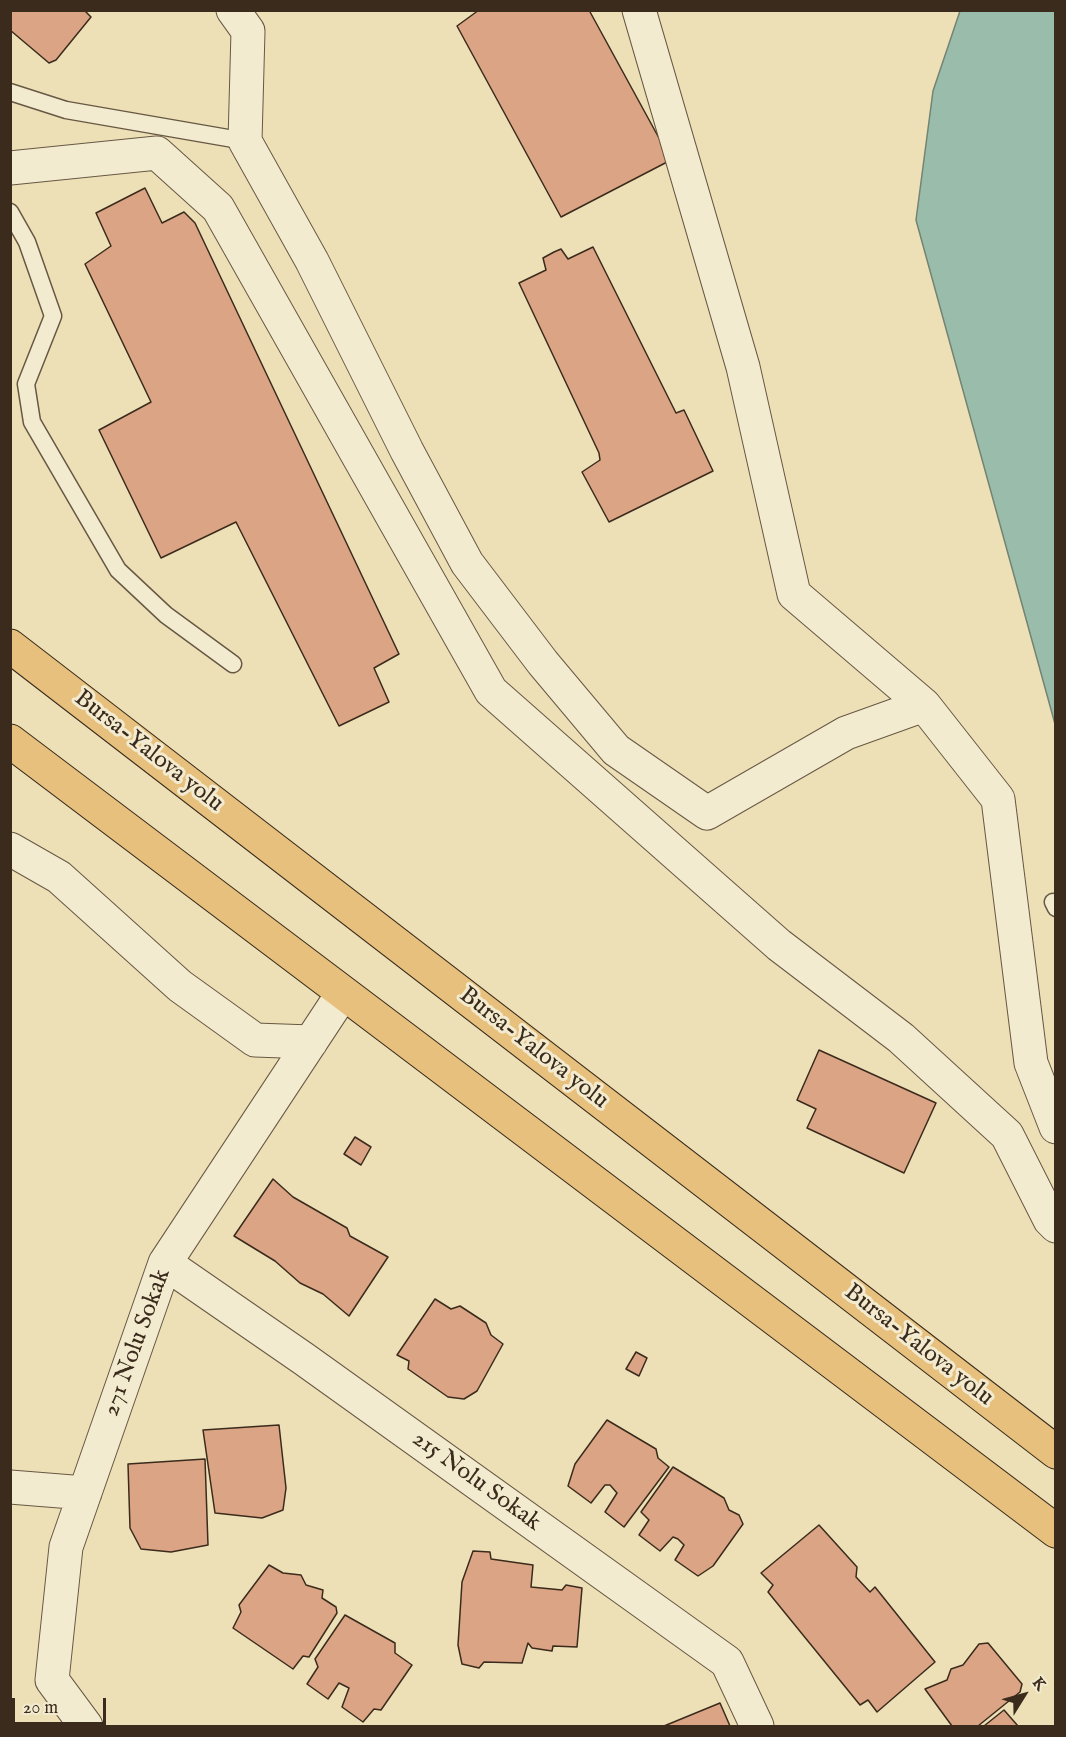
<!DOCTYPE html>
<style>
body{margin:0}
#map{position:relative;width:1066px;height:1737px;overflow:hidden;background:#ede0b7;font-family:"IM FELL English",serif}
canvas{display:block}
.frame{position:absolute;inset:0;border:12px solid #3a2b1c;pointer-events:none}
.north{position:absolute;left:994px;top:1665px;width:60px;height:60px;-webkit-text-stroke:4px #f3ebd0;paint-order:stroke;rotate:53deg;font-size:16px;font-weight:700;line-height:24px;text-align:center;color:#3a2b1c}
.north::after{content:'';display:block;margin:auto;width:21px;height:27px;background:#3a2b1c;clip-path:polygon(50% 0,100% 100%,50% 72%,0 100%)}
.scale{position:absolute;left:12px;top:1698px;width:94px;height:27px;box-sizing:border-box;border:3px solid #3a2b1c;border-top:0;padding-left:8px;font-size:18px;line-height:21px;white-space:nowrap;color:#3a2b1c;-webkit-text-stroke:4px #f3ebd0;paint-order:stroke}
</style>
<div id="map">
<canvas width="1066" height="1737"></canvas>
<div class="frame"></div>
<div class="north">K</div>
<div class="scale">20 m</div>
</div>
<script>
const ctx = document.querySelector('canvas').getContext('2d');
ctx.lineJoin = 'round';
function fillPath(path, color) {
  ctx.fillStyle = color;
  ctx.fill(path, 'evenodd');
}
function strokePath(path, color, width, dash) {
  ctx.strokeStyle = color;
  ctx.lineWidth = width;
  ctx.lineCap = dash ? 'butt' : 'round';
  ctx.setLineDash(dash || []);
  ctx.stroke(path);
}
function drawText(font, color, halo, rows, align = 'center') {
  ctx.font = font + ' "IM FELL English",serif';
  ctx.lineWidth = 6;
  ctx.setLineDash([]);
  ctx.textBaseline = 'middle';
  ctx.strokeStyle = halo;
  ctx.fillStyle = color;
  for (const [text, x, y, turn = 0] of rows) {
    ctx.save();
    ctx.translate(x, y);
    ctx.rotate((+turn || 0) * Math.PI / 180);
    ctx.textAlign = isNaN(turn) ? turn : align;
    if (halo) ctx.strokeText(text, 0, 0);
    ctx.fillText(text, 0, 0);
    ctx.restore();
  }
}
const water = new Path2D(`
 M 960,11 L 1055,11 L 1055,724 L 916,220 L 933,91 Z`);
const building = new Path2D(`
 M 10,10 L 84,10 L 91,17 L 56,60 L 49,63 L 10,30 Z
 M 479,10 L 589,10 L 671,160 L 561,217 L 457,26 Z
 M 145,188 L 162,223 L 184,212 L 195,223 L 399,654 L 374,668 L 389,702 L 339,726 L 236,522 L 161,558 L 99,430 L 151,402 L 85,264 L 111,246 L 96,213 Z
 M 593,247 L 676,413 L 684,410 L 713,471 L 609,522 L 582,472 L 600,460 L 599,453 L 519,283 L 546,270 L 543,258 L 554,252 L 561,249 L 568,259 Z
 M 819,1050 L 936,1103 L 904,1173 L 807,1128 L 816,1109 L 797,1100 Z
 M 355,1137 L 371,1147 L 361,1165 L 344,1154 Z
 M 273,1179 L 293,1197 L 347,1228 L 350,1236 L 388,1257 L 349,1316 L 323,1294 L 300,1283 L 275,1261 L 234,1236 Z
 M 435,1299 L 451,1309 L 460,1306 L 486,1323 L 491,1335 L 503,1344 L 477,1391 L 464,1399 L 448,1397 L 408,1369 L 409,1361 L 397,1355 Z
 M 636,1352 L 647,1358 L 639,1376 L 626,1369 Z
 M 607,1420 L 656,1449 L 658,1458 L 669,1467 L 624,1527 L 605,1512 L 617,1493 L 610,1485 L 605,1485 L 591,1503 L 568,1486 L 575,1464 Z
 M 279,1425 L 286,1488 L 283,1510 L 262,1518 L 215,1513 L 203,1430 Z
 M 205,1459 L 208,1545 L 171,1552 L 141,1549 L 130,1528 L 128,1464 Z
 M 673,1467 L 724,1498 L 729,1510 L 739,1515 L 743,1524 L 713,1566 L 698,1576 L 675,1560 L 684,1545 L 678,1539 L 673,1537 L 660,1551 L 639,1535 L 649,1520 L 641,1512 Z
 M 819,1525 L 857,1567 L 856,1577 L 870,1592 L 875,1587 L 935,1662 L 877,1712 L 868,1700 L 860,1705 L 768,1592 L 773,1585 L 761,1573 Z
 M 473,1551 L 490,1552 L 491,1559 L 533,1565 L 531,1587 L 562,1590 L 566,1585 L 582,1588 L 577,1647 L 553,1646 L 552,1651 L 532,1648 L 528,1643 L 522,1663 L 484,1662 L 479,1668 L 462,1664 L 458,1645 L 462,1582 Z
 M 269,1565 L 283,1573 L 301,1575 L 306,1585 L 323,1590 L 322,1598 L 336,1607 L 337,1613 L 309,1657 L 303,1656 L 293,1669 L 233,1628 L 241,1612 L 239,1605 Z
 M 345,1615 L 395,1643 L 395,1653 L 412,1665 L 381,1710 L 374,1709 L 363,1722 L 342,1707 L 349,1688 L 339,1683 L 328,1699 L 307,1684 L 318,1667 L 315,1659 Z
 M 988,1643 L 1022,1684 L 1020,1692 L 978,1726 L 952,1726 L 925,1689 L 947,1680 L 951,1669 L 963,1665 L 979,1644 Z
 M 720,1703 L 730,1726 L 664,1726 Z
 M 1004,1710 L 1018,1726 L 984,1726 Z`);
const service = new Path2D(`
 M 10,92 L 66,110 L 245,141
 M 10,212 L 27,242 L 53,316 L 26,384 L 32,422 L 118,570 L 166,615 L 233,664
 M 1053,902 L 1056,908`);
const minor = new Path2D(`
 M 233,10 L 248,31 L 245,141 L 312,261 L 407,451 L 467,563 L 543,663 L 616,750 L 707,813 L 846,733 L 924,705 L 998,799 L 1031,1063 L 1056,1127
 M 639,10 L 743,367 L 794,594 L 924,705
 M 10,168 L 157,153 L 218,208 L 491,691 L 779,945 L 901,1038 L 1007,1135 L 1050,1220 L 1056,1226
 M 10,849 L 59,877 L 180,986 L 255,1040 L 311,1042
 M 165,1263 L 304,1359 L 727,1662 L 757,1726
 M 10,1487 L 85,1493
 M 86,1726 L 52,1680 L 66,1547 L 165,1263 L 343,993`);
const trunk = new Path2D(`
 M 10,646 L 1056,1452
 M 10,741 L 1056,1531`);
const streetNames = [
 ["Bursa-Yalova yolu",148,752,38],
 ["Bursa-Yalova yolu",533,1049,38],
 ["271 Nolu Sokak",138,1343,-70],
 ["Bursa-Yalova yolu",918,1346,38],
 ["215 Nolu Sokak",476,1482,36]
];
fillPath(water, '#9abdab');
strokePath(water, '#748372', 1.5);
fillPath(building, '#dba484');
strokePath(building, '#3a2b1c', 1.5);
strokePath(service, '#675843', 19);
strokePath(minor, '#675843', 35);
strokePath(trunk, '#3a2b1c', 35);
strokePath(service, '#f3ebd0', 16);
strokePath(minor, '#f3ebd0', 33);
strokePath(trunk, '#e6c07c', 33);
drawText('24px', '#3a2b1c', '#f3ebd0', streetNames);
</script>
